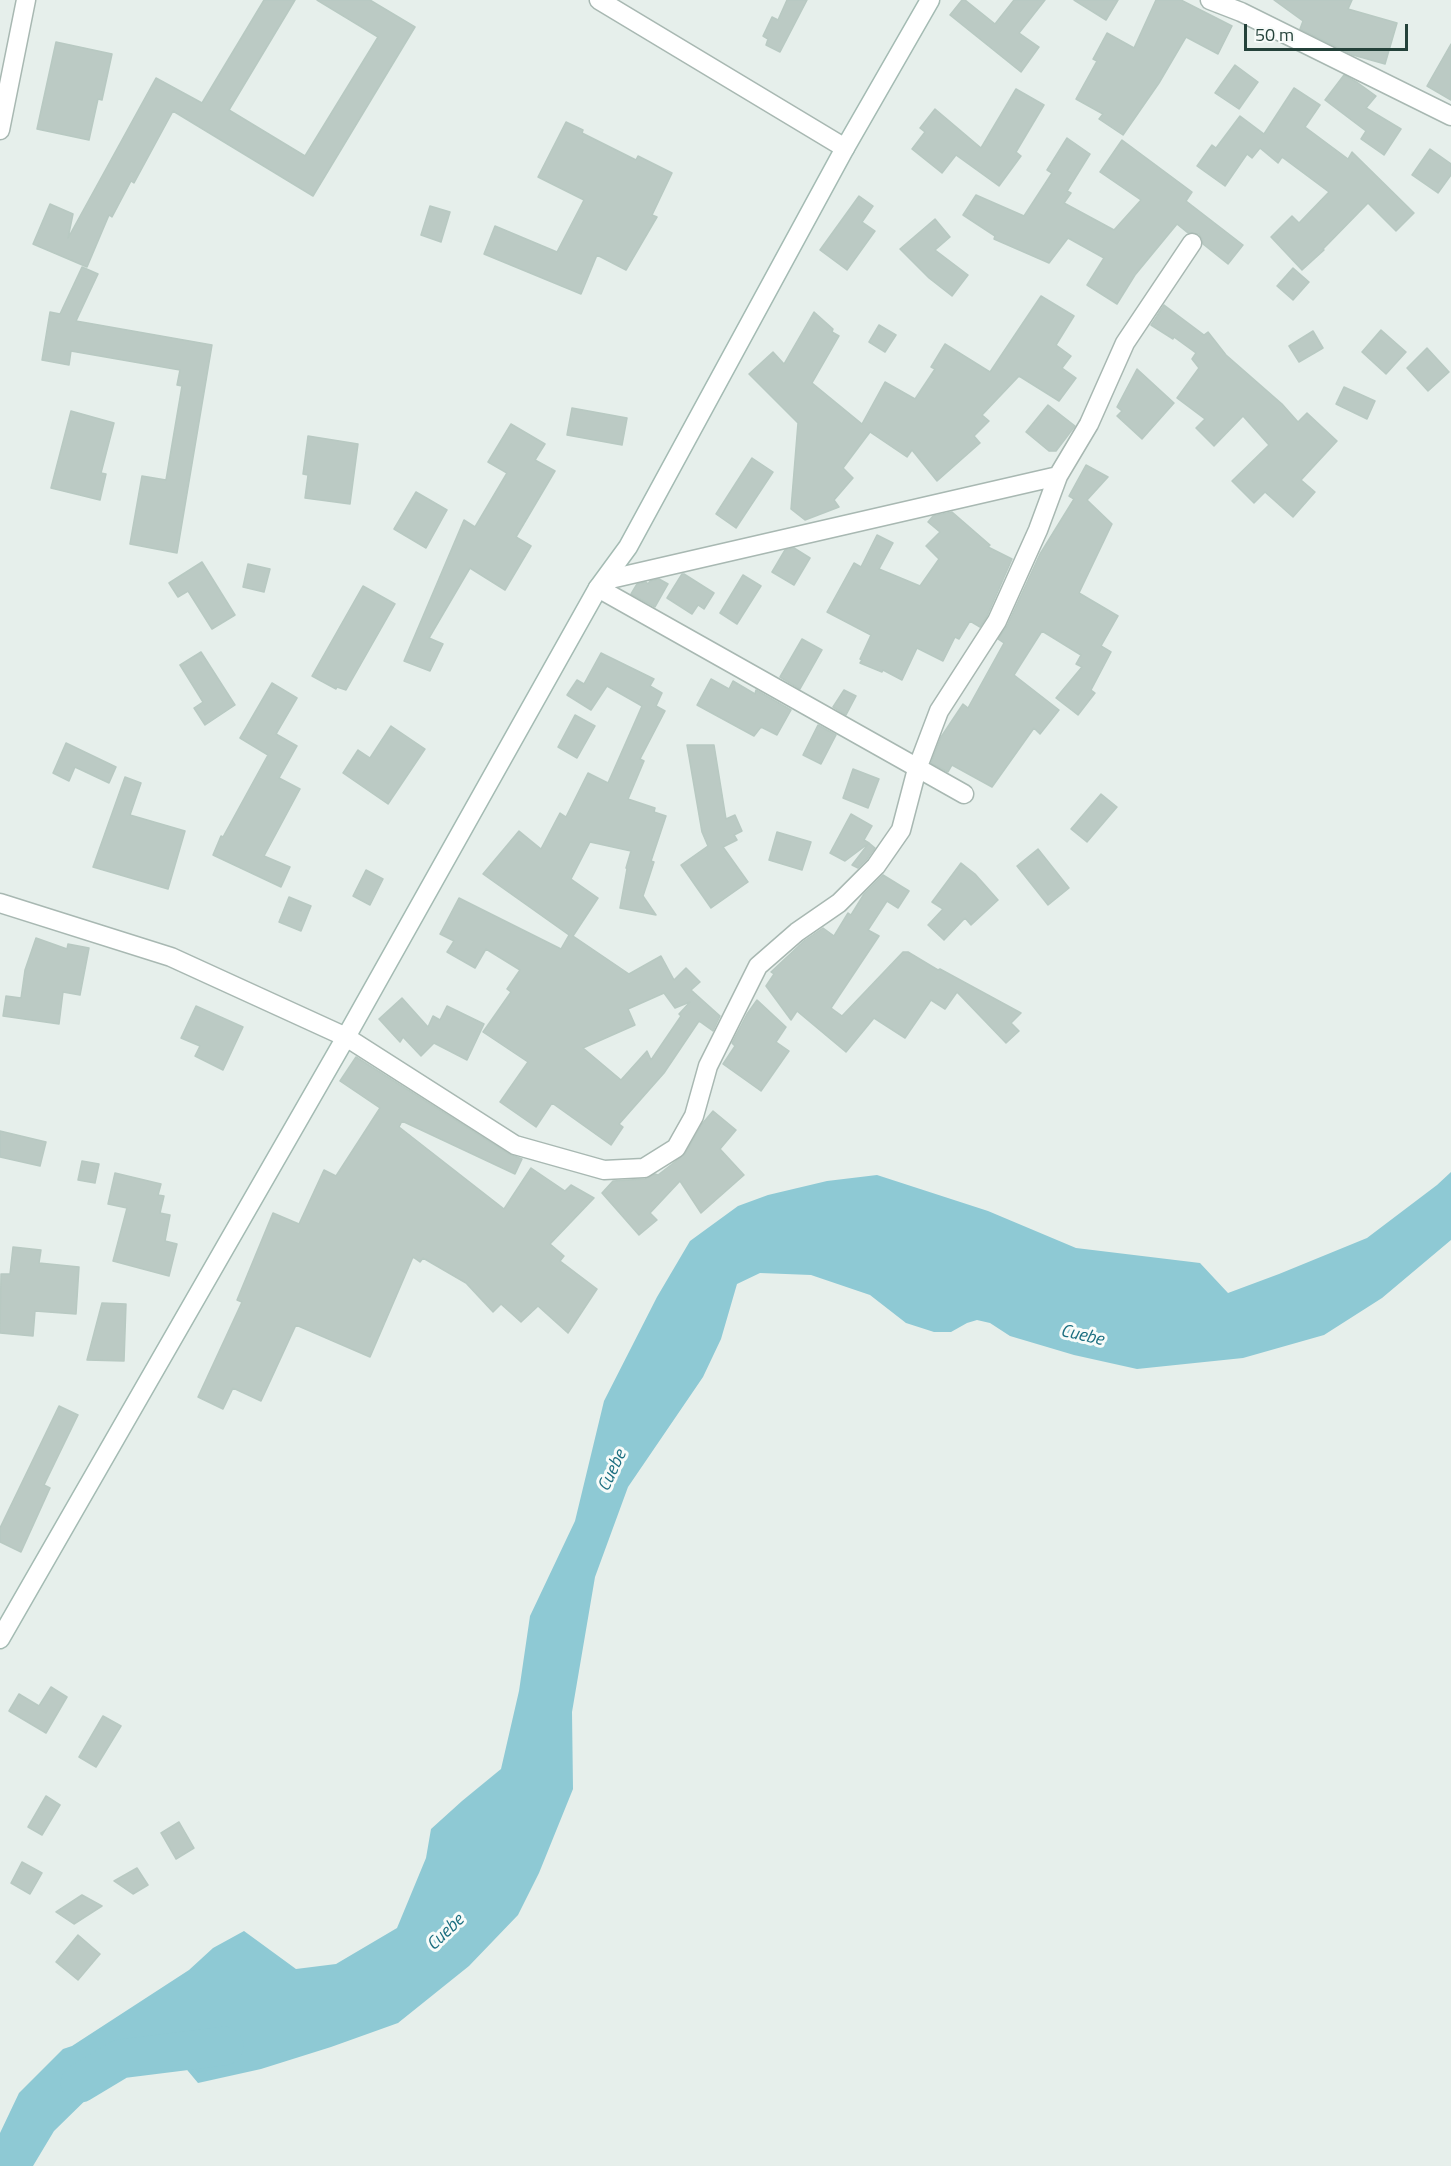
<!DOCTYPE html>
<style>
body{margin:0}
#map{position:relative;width:1451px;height:2166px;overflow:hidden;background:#e6efeb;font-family:"Titillium Web",sans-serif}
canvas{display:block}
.scale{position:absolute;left:1244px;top:24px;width:164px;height:27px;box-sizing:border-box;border:3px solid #24423a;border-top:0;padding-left:8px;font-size:18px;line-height:21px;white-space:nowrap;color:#24423a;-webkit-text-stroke:4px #f7fbf9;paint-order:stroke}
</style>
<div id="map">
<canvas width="1451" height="2166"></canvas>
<div class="scale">50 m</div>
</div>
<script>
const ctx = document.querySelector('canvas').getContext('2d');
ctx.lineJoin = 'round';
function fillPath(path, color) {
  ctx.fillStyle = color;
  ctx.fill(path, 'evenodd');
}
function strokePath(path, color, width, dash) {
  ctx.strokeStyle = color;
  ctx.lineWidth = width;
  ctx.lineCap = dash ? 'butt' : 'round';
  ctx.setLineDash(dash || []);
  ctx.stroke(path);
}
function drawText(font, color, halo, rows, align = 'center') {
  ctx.font = font + ' "Titillium Web",sans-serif';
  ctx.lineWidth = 6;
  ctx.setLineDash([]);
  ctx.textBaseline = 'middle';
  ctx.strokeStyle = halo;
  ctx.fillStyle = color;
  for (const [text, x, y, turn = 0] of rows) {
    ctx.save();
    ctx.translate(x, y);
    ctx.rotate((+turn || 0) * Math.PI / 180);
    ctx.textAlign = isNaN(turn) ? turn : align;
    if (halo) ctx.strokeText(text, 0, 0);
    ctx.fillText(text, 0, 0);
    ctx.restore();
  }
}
const water = new Path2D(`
 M 1451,1172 L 1451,1240 L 1382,1298 L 1324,1335 L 1243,1358 L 1137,1369 L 1074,1355 L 1010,1336 L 990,1323 L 977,1320 L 967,1323 L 951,1332 L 934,1332 L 906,1323 L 870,1295 L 811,1275 L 760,1273 L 737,1284 L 721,1339 L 703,1377 L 628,1487 L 595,1577 L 572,1712 L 573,1789 L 539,1873 L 518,1915 L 469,1966 L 398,2023 L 331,2047 L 261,2069 L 198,2083 L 163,2041 L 146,2041 L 54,2131 L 33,2166 L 0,2166 L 0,2133 L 19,2093 L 63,2049 L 72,2046 L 189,1970 L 213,1948 L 244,1931 L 296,1969 L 336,1964 L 397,1928 L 426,1858 L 431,1829 L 462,1801 L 501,1769 L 519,1691 L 530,1616 L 575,1521 L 604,1401 L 657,1297 L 690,1241 L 738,1206 L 768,1195 L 827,1181 L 877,1175 L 988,1211 L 1076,1248 L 1200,1263 L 1228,1293 L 1279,1274 L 1367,1238 L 1437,1185 Z`);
const river = new Path2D(`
 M 80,2083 L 120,2059 L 224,2046`);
const building = new Path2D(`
 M 264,0 L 295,0 L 229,110 L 305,156 L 378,37 L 317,0 L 370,0 L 415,27 L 313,196 L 173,111 L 134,183 L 131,181 L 112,217 L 109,215 L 87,267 L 33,244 L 50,204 L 73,214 L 68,238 L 156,78 L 202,103 Z
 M 787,0 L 807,0 L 780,52 L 766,45 L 768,39 L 763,36 L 772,17 L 778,20 Z
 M 962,0 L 965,0 L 995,24 L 1014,0 L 1045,0 L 1019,33 L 1039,47 L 1021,72 L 950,15 Z
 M 1074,0 L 1118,0 L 1106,20 Z
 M 1156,0 L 1181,0 L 1232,26 L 1218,54 L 1186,37 L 1159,83 L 1123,135 L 1099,119 L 1103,114 L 1076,99 L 1097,61 L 1093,59 L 1107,33 L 1134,48 Z
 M 1274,0 L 1352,0 L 1348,9 L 1397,23 L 1385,64 L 1353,55 L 1300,29 L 1303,21 Z
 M 56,42 L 112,54 L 102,100 L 98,99 L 89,140 L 37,129 Z
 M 1451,44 L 1451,100 L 1427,86 Z
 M 1235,65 L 1258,82 L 1239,109 L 1215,93 Z
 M 1344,75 L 1358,83 L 1376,96 L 1366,108 L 1401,129 L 1384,155 L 1361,139 L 1366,131 L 1325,100 Z
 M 1294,88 L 1320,105 L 1305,127 L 1348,159 L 1352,152 L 1414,213 L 1396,231 L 1368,203 L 1323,249 L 1324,250 L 1302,270 L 1271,237 L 1292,216 L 1299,223 L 1329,192 L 1282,157 L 1278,163 L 1260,148 L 1252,158 L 1247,154 L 1225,186 L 1197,166 L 1212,145 L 1216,148 L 1240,116 L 1264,134 Z
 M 1016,89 L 1044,105 L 1016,152 L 1021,156 L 999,186 L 956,155 L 942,173 L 912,149 L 925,132 L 920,128 L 935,109 L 981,148 Z
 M 566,122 L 583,130 L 582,133 L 636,160 L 638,156 L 672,173 L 652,215 L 657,217 L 626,270 L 597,255 L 581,294 L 484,254 L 495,226 L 557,252 L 584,200 L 538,177 Z
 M 1067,138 L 1090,154 L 1067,191 L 1071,193 L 1064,203 L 1114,230 L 1141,200 L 1100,172 L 1122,140 L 1192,192 L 1186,201 L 1243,245 L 1228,264 L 1203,244 L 1202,239 L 1199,234 L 1188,233 L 1177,224 L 1135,275 L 1117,304 L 1087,285 L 1104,258 L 1068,238 L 1049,263 L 994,239 L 995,236 L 963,215 L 976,195 L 1024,216 L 1052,173 L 1047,170 Z
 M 1430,149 L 1451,164 L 1451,175 L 1438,193 L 1412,175 Z
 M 859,196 L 873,206 L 862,222 L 875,231 L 847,270 L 820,250 Z
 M 430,206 L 450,212 L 441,242 L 421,235 Z
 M 935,219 L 950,237 L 935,250 L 968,275 L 952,296 L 929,278 L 900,249 Z
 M 82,267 L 98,274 L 76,321 L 212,345 L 177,553 L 130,544 L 142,476 L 166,480 L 182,386 L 177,385 L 180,370 L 71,351 L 69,365 L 42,360 L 50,312 L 60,314 Z
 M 1293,268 L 1309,282 L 1293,300 L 1277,286 Z
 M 1041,296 L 1074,316 L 1056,345 L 1071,356 L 1062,368 L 1076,378 L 1059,401 L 1019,376 L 982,415 L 989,421 L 974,436 L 980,443 L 937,481 L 912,450 L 907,457 L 870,432 L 843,468 L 853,478 L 834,500 L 839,507 L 805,520 L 791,509 L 798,423 L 749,374 L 773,352 L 784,364 L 814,312 L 833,329 L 832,332 L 839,336 L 812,383 L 862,424 L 885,382 L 915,399 L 935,369 L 931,367 L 945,344 L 990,372 Z
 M 1164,305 L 1204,335 L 1208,332 L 1226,355 L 1282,404 L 1298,422 L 1307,413 L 1337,441 L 1301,480 L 1315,492 L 1293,517 L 1265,492 L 1254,503 L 1232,481 L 1269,445 L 1243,416 L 1214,446 L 1196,428 L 1205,419 L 1177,398 L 1199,368 L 1192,359 L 1196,353 L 1174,337 L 1173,339 L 1151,325 Z
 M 879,325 L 896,335 L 885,352 L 869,342 Z
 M 1381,330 L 1406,352 L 1386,374 L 1362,352 Z
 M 1313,331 L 1323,348 L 1299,362 L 1289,346 Z
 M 1427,348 L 1449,372 L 1428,391 L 1407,368 Z
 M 1137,369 L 1174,403 L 1142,439 L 1117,416 L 1122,411 L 1117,407 Z
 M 1344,387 L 1375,401 L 1367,419 L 1336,404 Z
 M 1048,405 L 1075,426 L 1056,451 L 1049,451 L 1026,432 Z
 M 572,408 L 627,418 L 622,445 L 567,435 Z
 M 71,411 L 114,423 L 101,473 L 106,474 L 100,500 L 51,488 Z
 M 511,424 L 545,444 L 535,460 L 555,471 L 516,537 L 531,546 L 505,590 L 470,568 L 429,638 L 443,644 L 430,671 L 404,661 L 464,520 L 475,527 L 507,473 L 488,462 Z
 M 308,436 L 358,444 L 350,504 L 305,498 L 308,475 L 303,474 Z
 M 752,458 L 773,472 L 736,528 L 716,514 Z
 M 1086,465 L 1108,477 L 1087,500 L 1112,524 L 1079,593 L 1118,616 L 1101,646 L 1111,652 L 1091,690 L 1095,693 L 1078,715 L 1056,698 L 1082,667 L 1076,664 L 1081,655 L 1042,631 L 1014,675 L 1059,710 L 1040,734 L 1034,728 L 992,787 L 952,765 L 948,772 L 931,763 L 941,737 L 963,704 L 968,708 L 1004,643 L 998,639 L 1007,626 L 1040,554 L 1074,499 L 1069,496 Z
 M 416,492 L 447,510 L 426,548 L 394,529 Z
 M 952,512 L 990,545 L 988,547 L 1012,559 L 987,616 L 980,627 L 970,621 L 959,639 L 955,637 L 943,661 L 917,648 L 902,680 L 883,670 L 882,672 L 860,663 L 862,660 L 860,659 L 871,635 L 827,612 L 854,563 L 861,567 L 877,535 L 893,543 L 879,569 L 920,586 L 939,559 L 926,546 L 940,532 L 928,522 L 933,516 Z
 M 794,548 L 810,558 L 794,585 L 772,572 L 785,550 Z
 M 202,562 L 235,615 L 212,629 L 188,591 L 178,597 L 169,583 Z
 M 248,564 L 270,569 L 264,592 L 243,587 Z
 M 682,574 L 684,574 L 714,593 L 704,609 L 698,605 L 692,614 L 667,598 Z
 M 743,575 L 761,586 L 737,624 L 720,613 Z
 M 659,579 L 668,584 L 655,607 L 631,594 L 637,584 L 646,582 L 648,584 L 650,581 Z
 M 363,586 L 395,604 L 346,690 L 337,687 L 336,689 L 312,676 Z
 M 802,639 L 822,650 L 800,689 L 780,677 Z
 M 201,652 L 235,705 L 205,725 L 194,708 L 203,702 L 180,665 Z
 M 601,653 L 654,679 L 650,686 L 662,693 L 656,706 L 665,711 L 640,759 L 644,761 L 628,799 L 655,808 L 654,812 L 666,816 L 651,861 L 654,862 L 643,896 L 656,915 L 620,908 L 627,869 L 626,868 L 631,851 L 590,842 L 571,879 L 598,898 L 573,936 L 629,974 L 661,956 L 674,980 L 686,968 L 700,982 L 691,990 L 720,1016 L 713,1031 L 699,1021 L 664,1073 L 619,1124 L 623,1127 L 611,1145 L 552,1103 L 536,1127 L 500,1102 L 528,1062 L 483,1032 L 511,992 L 507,989 L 520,970 L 486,949 L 475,968 L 447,952 L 454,941 L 440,934 L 459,898 L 561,949 L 569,935 L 483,874 L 519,831 L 541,849 L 560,813 L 566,817 L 588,773 L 608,783 L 642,706 L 607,686 L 591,710 L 567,695 L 577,680 L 584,684 ZM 664,993 L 675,1008 L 690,1002 L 679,1014 L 681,1016 L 651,1060 L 647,1051 L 621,1080 L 583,1048 L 635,1025 L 628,1009 Z
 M 711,679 L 729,689 L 733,681 L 755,694 L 756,690 L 791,710 L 777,735 L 761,727 L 754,736 L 697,705 Z
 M 272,683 L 297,698 L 276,734 L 297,746 L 279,778 L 300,789 L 264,856 L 290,867 L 281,887 L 213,855 L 221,836 L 223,837 L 268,755 L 240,738 Z
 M 844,690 L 856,696 L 846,715 L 833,707 Z
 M 575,715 L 595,726 L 577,758 L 558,747 Z
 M 818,725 L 836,735 L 821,764 L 803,755 Z
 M 391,726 L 425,749 L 388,804 L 343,773 L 358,750 L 370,758 Z
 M 66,743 L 116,767 L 109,783 L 75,767 L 69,781 L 53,773 Z
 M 687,745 L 714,745 L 726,819 L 735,815 L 742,831 L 734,835 L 737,840 L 723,847 L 748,882 L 711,908 L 681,865 L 708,846 L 702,832 Z
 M 853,769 L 879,779 L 868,808 L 843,798 Z
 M 125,777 L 141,783 L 130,815 L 185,831 L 168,889 L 93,867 Z
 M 1101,794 L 1117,807 L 1087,842 L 1071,829 Z
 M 851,814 L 872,826 L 864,840 L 869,843 L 845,861 L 830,853 Z
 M 777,832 L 811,842 L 802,870 L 769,860 Z
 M 869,843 L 875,848 L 867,859 L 858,868 L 852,865 Z
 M 1038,849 L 1069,888 L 1048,905 L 1017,866 Z
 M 961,863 L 975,874 L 998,900 L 971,925 L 965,918 L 944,940 L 928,925 L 943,909 L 932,902 Z
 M 366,870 L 383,879 L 370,905 L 353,896 Z
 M 883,875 L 909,891 L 898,908 L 887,901 L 868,930 L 879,936 L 831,1008 L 842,1016 L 903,952 L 908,952 L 938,970 L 940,969 L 1021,1013 L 1011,1023 L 1019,1031 L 1006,1043 L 957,992 L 945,1009 L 931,1000 L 905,1038 L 874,1018 L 846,1052 L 797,1011 L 791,1020 L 766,986 L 774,974 L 771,972 L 804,941 L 823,928 L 834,936 L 848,913 L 851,915 L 864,894 Z
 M 289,897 L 311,906 L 301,931 L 279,922 Z
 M 36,938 L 67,949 L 68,944 L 89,948 L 80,995 L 63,992 L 59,1024 L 3,1016 L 6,996 L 21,998 L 25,970 Z
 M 402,998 L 428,1027 L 433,1016 L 440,1020 L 447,1006 L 484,1024 L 467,1060 L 434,1043 L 421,1056 L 403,1037 L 400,1042 L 379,1019 Z
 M 757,1000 L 786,1027 L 776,1042 L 789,1051 L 761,1091 L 723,1064 L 735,1046 L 732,1043 L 747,1014 Z
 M 196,1006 L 243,1027 L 223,1070 L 195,1056 L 200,1046 L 181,1038 Z
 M 356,1057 L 509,1154 L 522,1159 L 515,1174 L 402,1121 L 399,1127 L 504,1209 L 531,1168 L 565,1191 L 571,1185 L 594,1198 L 550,1244 L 564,1256 L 560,1261 L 597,1289 L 568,1333 L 538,1306 L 521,1322 L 501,1304 L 493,1312 L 466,1283 L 423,1258 L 420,1262 L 413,1257 L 370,1357 L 296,1325 L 261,1401 L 233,1388 L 223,1409 L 198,1397 L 242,1302 L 237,1300 L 273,1213 L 299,1224 L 324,1170 L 336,1176 L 380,1108 L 340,1081 Z
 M 713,1111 L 736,1130 L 720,1149 L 744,1175 L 701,1213 L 680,1181 L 650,1213 L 657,1220 L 639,1235 L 602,1193 L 613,1181 L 645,1179 L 655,1174 L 658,1175 L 685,1154 L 702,1124 Z
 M 0,1131 L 46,1142 L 40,1166 L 0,1157 Z
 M 82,1161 L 99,1164 L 95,1183 L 78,1180 Z
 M 115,1173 L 161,1184 L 158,1195 L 164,1196 L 160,1213 L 170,1215 L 165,1241 L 177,1244 L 169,1276 L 113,1261 L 127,1208 L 108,1204 Z
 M 13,1247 L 41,1250 L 39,1263 L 79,1267 L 76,1314 L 35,1311 L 33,1336 L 0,1333 L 1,1274 L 10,1274 Z
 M 102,1303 L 126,1304 L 124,1361 L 87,1360 Z
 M 59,1406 L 78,1415 L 44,1485 L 50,1488 L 21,1552 L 0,1542 L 0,1528 Z
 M 51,1687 L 67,1697 L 46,1733 L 9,1711 L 19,1694 L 39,1706 Z
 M 103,1716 L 121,1726 L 96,1767 L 79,1757 Z
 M 46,1796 L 60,1805 L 42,1835 L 28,1827 Z
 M 179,1822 L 194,1848 L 176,1859 L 161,1833 Z
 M 22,1862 L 42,1873 L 30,1894 L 11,1883 Z
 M 137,1868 L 148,1885 L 133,1894 L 114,1881 Z
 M 82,1895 L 102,1906 L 74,1924 L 56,1912 Z
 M 78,1935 L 100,1954 L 78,1980 L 56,1962 Z`);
const minor = new Path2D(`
 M 599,0 L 845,148
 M 1210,0 L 1241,12 L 1451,116
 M 0,130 L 26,0
 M 606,580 L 1058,476
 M 598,588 L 964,794
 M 0,903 L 171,957 L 346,1037 L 515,1145 L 604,1170 L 644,1168 L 676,1148 L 694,1116 L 708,1066 L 758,966 L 797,932 L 839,903 L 876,866 L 901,830 L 917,769 L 939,711 L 997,621 L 1038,530 L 1058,476 L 1089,424 L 1125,343 L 1192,243`);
const secondary = new Path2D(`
 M 0,1639 L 346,1037 L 598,588 L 628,547 L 845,148 L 930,0`);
const waterNames = [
 ["Cuebe",1082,1336,13],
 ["Cuebe",613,1471,-65],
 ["Cuebe",446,1933,-44]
];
fillPath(water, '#8ec9d4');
strokePath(river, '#8ec9d4', 39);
fillPath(building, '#bbcac4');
strokePath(building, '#b8c9c2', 1.5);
strokePath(minor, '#a8b8b2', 21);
strokePath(secondary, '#a4bbb3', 21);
strokePath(minor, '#fff', 18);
strokePath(secondary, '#fff', 18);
drawText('italic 18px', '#1c6f80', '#f7fbf9', waterNames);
</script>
